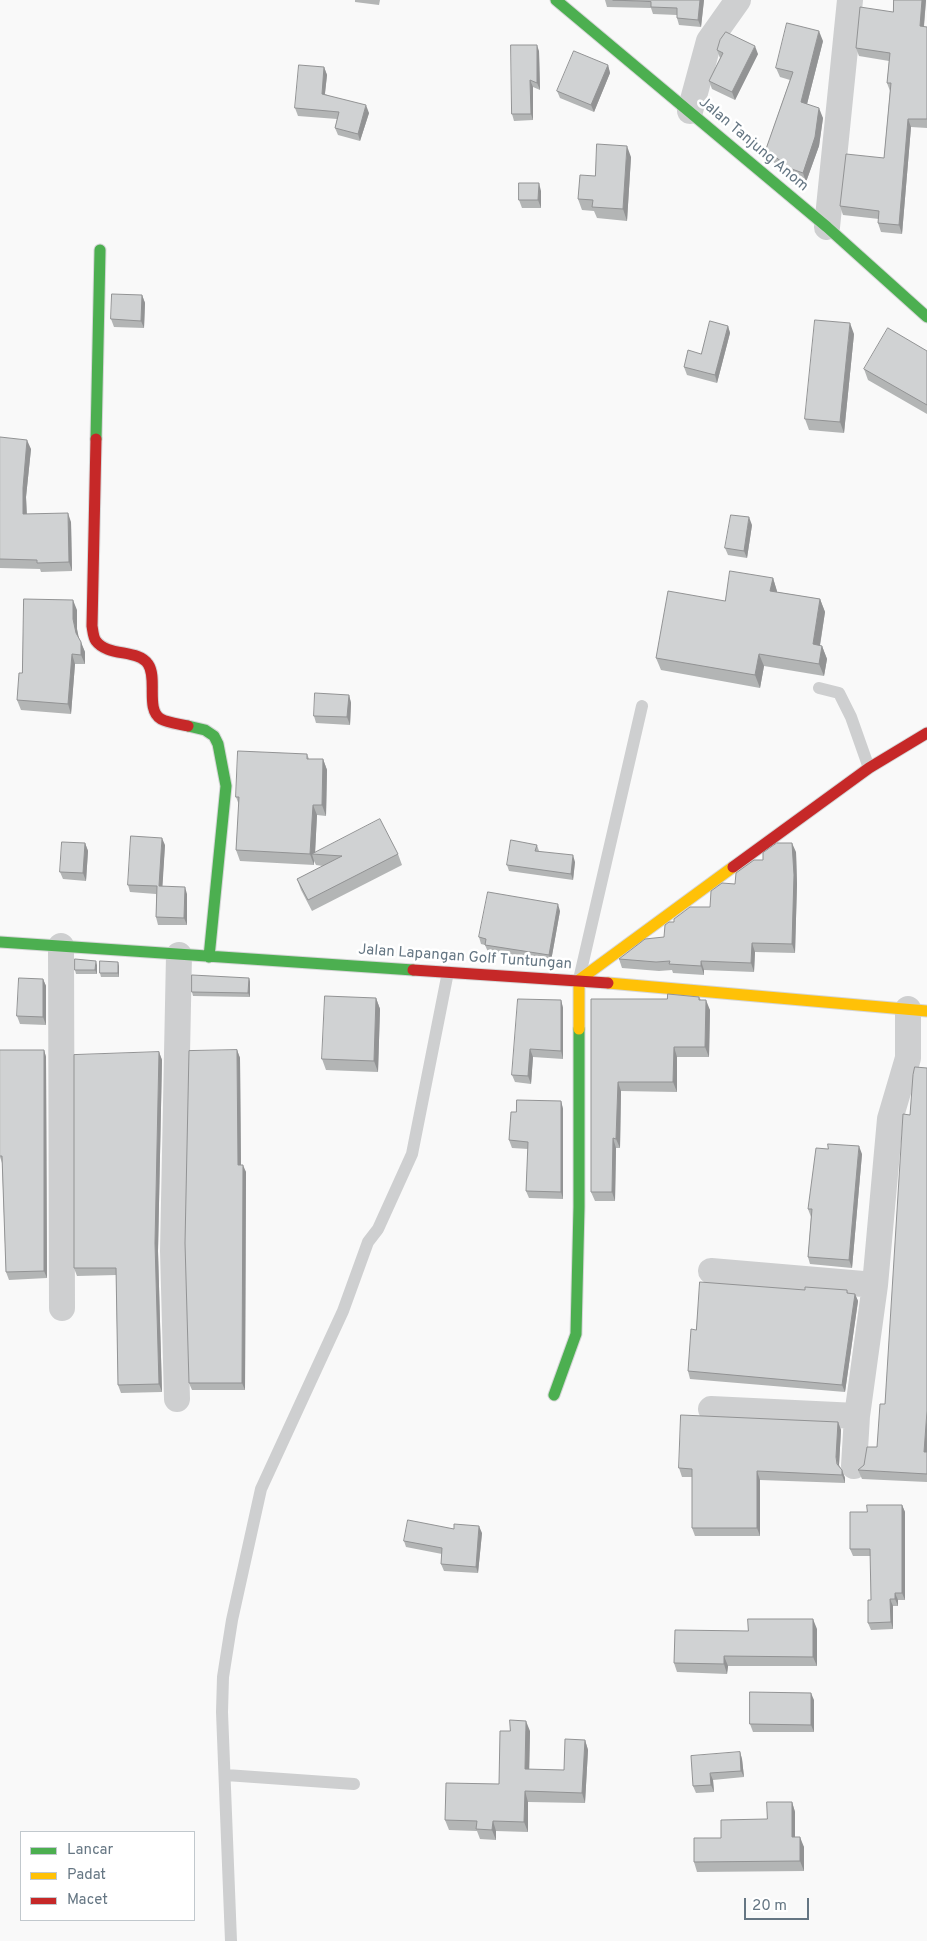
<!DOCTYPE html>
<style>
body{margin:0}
#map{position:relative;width:927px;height:1941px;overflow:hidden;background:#f9f9f9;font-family:Overpass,sans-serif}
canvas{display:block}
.legend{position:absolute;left:20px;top:1831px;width:175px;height:90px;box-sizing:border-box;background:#fff;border:1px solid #c1c8cd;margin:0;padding:6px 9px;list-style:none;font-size:15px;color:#657683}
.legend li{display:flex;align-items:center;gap:10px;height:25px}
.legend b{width:25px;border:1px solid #c1c8cd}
.scale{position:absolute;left:744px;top:1898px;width:65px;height:22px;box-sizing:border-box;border:2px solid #657683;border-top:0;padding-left:6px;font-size:15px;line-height:18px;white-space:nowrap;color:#657683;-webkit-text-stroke:4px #fff;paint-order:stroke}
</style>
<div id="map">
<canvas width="927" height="1941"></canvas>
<ul class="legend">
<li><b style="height:6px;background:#4caf50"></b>Lancar</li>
<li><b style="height:6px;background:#ffc107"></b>Padat</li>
<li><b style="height:6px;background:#c62828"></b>Macet</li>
</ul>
<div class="scale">20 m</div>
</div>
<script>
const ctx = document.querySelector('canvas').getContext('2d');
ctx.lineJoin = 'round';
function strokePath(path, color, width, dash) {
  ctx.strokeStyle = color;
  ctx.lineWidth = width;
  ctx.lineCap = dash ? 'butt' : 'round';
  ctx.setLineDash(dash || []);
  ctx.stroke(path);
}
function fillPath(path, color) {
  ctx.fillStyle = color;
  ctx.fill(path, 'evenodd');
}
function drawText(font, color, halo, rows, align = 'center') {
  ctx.font = font + ' Overpass,sans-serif';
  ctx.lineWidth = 5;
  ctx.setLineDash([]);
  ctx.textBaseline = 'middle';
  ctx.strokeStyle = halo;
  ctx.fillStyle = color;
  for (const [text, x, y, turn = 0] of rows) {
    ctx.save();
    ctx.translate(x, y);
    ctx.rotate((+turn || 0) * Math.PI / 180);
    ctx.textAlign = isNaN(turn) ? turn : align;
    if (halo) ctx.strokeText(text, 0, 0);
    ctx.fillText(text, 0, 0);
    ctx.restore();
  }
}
const lane = new Path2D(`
 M 819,688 L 839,693 L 851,717 L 869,768
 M 580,975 L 642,706
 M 226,1775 L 354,1784
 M 231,1941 L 222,1712 L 223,1677 L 232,1620 L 261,1489 L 343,1311 L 368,1242 L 378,1229 L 412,1154 L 448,972`);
const street = new Path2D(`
 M 690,111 L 709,41 L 738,0
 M 827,227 L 850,0
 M 61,946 L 62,1308
 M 711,1271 L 875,1285
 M 177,1399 L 173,1251 L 179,955
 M 711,1409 L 857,1416
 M 854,1466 L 857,1416 L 875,1285 L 890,1119 L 908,1058 L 908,1009`);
const fast = new Path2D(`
 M 556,0 L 827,227 L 927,317
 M 96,439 L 100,250
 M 188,726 L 205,730 L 214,736 L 218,744 L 226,786 L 209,957
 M 0,942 L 413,970
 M 554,1395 L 576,1334 L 579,1207 L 579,1029`);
const slow = new Path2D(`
 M 608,983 L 927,1011
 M 579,1029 L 579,980 L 733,867`);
const jam = new Path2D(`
 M 96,439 L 92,626 C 93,631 93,637 96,641 C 108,657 138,649 148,664 C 158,678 145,710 161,719 C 168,723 180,724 188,726
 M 733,867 L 869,768 L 927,733
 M 413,970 L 608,983`);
const wall = new Path2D(`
 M 355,0 L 380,0 L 379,5 L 355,2 Z
 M 605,0 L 704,0 L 701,27 L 679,25 L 677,18 L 677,15 L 653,14 L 651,8 L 607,7 Z
 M 894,0 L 926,0 L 924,27 L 927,27 L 927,128 L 911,127 L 902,234 L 881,232 L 878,223 L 879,219 L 843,215 L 840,206 L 884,158 L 890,91 L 887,83 L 889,61 L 859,56 L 856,48 L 893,12 Z
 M 823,41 L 807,104 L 823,118 L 819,146 L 806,182 L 792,178 L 770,159 L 766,149 L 790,80 L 780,77 L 776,68 Z
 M 717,50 L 758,54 L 735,100 L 712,89 L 709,81 L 720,58 Z
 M 539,51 L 540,90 L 533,87 L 533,120 L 514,121 L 512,114 Z
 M 608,65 L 610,73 L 594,112 L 560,98 L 557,91 Z
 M 324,67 L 327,75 L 325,94 L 369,113 L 360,141 L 338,135 L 335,128 L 337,119 L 298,116 L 295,108 Z
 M 631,157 L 627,221 L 597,218 L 594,211 L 582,210 L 578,199 L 595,176 Z
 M 541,191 L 541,208 L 522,208 L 519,200 Z
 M 142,295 L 145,303 L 144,328 L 114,327 L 111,319 Z
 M 728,326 L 730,333 L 717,383 L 687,375 L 684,367 L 701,354 Z
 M 854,334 L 844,433 L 809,430 L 805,419 Z
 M 927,351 L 927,414 L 868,380 L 864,369 Z
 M 0,437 L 31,449 L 26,497 L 27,514 L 71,522 L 72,571 L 41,572 L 40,569 L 0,568 Z
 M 752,525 L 747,558 L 728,555 L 725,548 Z
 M 773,578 L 777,592 L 820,599 L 825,612 L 820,646 L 822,646 L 827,659 L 824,676 L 764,666 L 760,688 L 661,670 L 656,658 L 725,601 Z
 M 77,610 L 77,629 L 78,637 L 85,652 L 85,664 L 75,664 L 71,714 L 21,710 L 17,700 Z
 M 349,695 L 351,703 L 350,725 L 316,723 L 314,716 Z
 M 307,754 L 309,759 L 323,759 L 327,770 L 326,816 L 317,815 L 315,852 L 398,854 L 402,865 L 312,911 L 301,890 L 297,879 L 323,866 L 316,865 L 314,861 L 314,865 L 240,861 L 236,850 L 239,805 L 236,797 Z
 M 85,843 L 88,851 L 86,881 L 63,879 L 60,872 Z
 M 165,845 L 162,886 L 187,894 L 187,925 L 158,925 L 156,917 L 156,894 L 130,892 L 128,885 Z
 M 537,845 L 539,851 L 575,862 L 573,880 L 509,871 L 507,865 Z
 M 796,852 L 797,884 L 795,953 L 755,952 L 754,972 L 704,970 L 704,975 L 673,973 L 672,970 L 659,971 L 622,968 L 619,959 L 664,937 L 674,922 L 710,907 L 763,860 Z
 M 560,911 L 551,961 L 488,952 L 485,945 L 481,944 L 479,937 Z
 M 97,965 L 97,974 L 76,974 L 75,970 Z
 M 119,966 L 119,977 L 101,977 L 100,973 Z
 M 249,978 L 250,982 L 250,997 L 193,996 L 192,992 Z
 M 43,979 L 46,986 L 46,1025 L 20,1024 L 17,1016 Z
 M 699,997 L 701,1000 L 710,1010 L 709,1057 L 677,1057 L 677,1092 L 621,1091 L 620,1148 L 616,1148 L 615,1201 L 595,1201 L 591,1192 L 591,999 L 667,999 Z
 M 376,998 L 380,1009 L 378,1072 L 326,1070 L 322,1059 Z
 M 561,1000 L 563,1008 L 563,1059 L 533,1057 L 531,1084 L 515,1082 L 512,1075 Z
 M 44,1050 L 46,1057 L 47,1278 L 9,1280 L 6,1272 L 2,1163 L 0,1157 Z
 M 237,1050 L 240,1058 L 241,1165 L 246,1172 L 245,1390 L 192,1390 L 189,1383 Z
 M 159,1052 L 162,1060 L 158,1251 L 162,1392 L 121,1393 L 118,1385 L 116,1275 L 77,1276 L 74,1268 Z
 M 927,1068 L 927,1482 L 862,1479 L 858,1470 L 864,1465 L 877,1447 L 885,1404 L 910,1115 Z
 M 561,1101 L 563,1109 L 563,1199 L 529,1198 L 526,1191 L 528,1149 L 512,1148 L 509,1140 L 516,1112 Z
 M 862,1154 L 852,1268 L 810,1264 L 808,1257 L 811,1217 L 808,1209 Z
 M 805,1290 L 847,1290 L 848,1293 L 855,1294 L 858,1301 L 845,1392 L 690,1379 L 688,1371 L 696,1330 Z
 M 838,1422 L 841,1430 L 839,1465 L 842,1470 L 845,1478 L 845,1483 L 760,1480 L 760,1536 L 695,1536 L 692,1528 L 692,1477 L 682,1477 L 679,1468 Z
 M 902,1505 L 905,1512 L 905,1600 L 898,1600 L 898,1606 L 893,1606 L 893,1629 L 871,1630 L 868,1623 L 871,1600 L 871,1556 L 853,1556 L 850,1549 L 867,1512 Z
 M 454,1529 L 482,1533 L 478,1573 L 444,1571 L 441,1564 L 442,1554 L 406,1547 L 404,1541 Z
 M 817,1629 L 817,1666 L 728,1666 L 727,1674 L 677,1672 L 674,1663 L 748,1631 Z
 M 814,1700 L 814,1732 L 753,1732 L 750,1724 Z
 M 510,1731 L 530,1731 L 529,1770 L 564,1770 L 585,1740 L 588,1750 L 585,1803 L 528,1802 L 528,1832 L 496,1831 L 496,1840 L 480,1839 L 477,1831 L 449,1830 L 445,1820 L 499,1784 Z
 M 740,1752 L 742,1759 L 744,1777 L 713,1780 L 714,1792 L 696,1793 L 693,1786 Z
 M 792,1802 L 795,1812 L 795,1837 L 804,1847 L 804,1871 L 697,1872 L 694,1862 L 721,1838 L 767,1819 Z`);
const shadedWall = new Path2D(`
 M 700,0 L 704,0 L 701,27 L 698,20 Z
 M 922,0 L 926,0 L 923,35 L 920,26 Z
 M 819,31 L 823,41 L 805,112 L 801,102 Z
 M 537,45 L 539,51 L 540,90 L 537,83 Z
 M 755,46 L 758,54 L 735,100 L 732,92 Z
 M 608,65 L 610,73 L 594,112 L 591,105 Z
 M 324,67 L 327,75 L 324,101 L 322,94 Z
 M 530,80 L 533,87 L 533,120 L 531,114 Z
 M 366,105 L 369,113 L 360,141 L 358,134 Z
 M 819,108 L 823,118 L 819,146 L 806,182 L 803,173 Z
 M 908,119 L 911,127 L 902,234 L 899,225 Z
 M 627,146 L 631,157 L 627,221 L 623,209 Z
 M 539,183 L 541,191 L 541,208 L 538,200 Z
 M 142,295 L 145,303 L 144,328 L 141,321 Z
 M 850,323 L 854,334 L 844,433 L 840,422 Z
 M 728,326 L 730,333 L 717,383 L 715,375 Z
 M 27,440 L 31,449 L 26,497 L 27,523 L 23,514 L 23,488 Z
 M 68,513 L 71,522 L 72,571 L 69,562 Z
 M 749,517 L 752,525 L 747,558 L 744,551 Z
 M 773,578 L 777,591 L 775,604 L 770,591 Z
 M 820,599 L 825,612 L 818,657 L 813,644 Z
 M 73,600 L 77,610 L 77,629 L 80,643 L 76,633 L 73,619 Z
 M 81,642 L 85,652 L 85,664 L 81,655 Z
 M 822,646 L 827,659 L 824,676 L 819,664 Z
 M 72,654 L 75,664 L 71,714 L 68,704 Z
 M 759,654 L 764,666 L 760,688 L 755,675 Z
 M 349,695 L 351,703 L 350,725 L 347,717 Z
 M 323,759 L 327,770 L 326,816 L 322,805 Z
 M 313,805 L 317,815 L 315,854 L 312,854 L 314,861 L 314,865 L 310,854 Z
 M 162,838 L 165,845 L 162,894 L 159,886 Z
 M 85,843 L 88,851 L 86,881 L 83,873 Z
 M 792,843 L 796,852 L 797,884 L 795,953 L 792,944 Z
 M 573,855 L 575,862 L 573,880 L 571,874 Z
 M 185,887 L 187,894 L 187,925 L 184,918 Z
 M 558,904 L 560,911 L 551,961 L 549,955 Z
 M 752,943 L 755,952 L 754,972 L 751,963 Z
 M 96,961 L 97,965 L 97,974 L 95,970 Z
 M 701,961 L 704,970 L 704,975 L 701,966 Z
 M 118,962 L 119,966 L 119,977 L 118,973 Z
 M 249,978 L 250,982 L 250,997 L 248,993 Z
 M 43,979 L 46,986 L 46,1025 L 43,1017 Z
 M 376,998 L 380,1009 L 378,1072 L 374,1061 Z
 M 561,1000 L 563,1008 L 563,1059 L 561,1051 Z
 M 706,1000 L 710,1010 L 709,1057 L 705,1047 Z
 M 674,1047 L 677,1057 L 677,1092 L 673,1082 Z
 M 530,1049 L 533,1057 L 531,1084 L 528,1076 Z
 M 44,1050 L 46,1057 L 47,1278 L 44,1271 Z
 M 237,1050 L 240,1058 L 241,1172 L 238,1165 Z
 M 159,1052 L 162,1060 L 158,1251 L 162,1392 L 159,1384 L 155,1243 Z
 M 618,1082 L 621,1091 L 620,1148 L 616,1139 Z
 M 561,1101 L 563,1109 L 563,1199 L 561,1192 Z
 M 613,1138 L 616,1148 L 615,1201 L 612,1192 Z
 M 859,1146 L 862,1154 L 852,1268 L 849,1260 Z
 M 243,1165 L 246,1172 L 245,1390 L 242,1383 Z
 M 855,1294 L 858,1301 L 845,1392 L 842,1385 Z
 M 927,1411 L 927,1460 L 924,1452 Z
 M 838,1422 L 841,1430 L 839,1465 L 840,1472 L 836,1457 Z
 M 842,1470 L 845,1478 L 845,1483 L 842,1475 Z
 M 757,1471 L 760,1480 L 760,1536 L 757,1528 Z
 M 902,1505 L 905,1512 L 905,1600 L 902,1593 Z
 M 479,1526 L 482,1533 L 478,1573 L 476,1567 Z
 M 895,1593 L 898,1600 L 898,1606 L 895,1599 Z
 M 890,1599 L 893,1606 L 893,1629 L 891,1622 Z
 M 813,1619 L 817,1629 L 817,1666 L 813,1657 Z
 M 724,1656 L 728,1666 L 727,1674 L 724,1664 Z
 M 811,1693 L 814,1700 L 814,1732 L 811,1725 Z
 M 526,1721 L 530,1731 L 529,1779 L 525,1769 Z
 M 585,1740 L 588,1750 L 585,1803 L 582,1793 Z
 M 740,1752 L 742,1759 L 744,1777 L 741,1771 Z
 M 710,1773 L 713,1780 L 714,1792 L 711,1785 Z
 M 525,1791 L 528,1802 L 528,1832 L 524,1822 Z
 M 792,1802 L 795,1812 L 795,1847 L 792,1837 Z
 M 493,1821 L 496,1831 L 496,1840 L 492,1830 Z
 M 800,1837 L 804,1847 L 804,1871 L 800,1861 Z`);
const building = new Path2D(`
 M 613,0 L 700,0 L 698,20 L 677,18 L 677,8 L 651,7 L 651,2 Z
 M 894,0 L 922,0 L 920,26 L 927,27 L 927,119 L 908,119 L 899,225 L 878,223 L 879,211 L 840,206 L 846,154 L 884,158 L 891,83 L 887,83 L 890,53 L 856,48 L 860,7 L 893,12 Z
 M 787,23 L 819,31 L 801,102 L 819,108 L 815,137 L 803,173 L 789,168 L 766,149 L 793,72 L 776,68 Z
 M 726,32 L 755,46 L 732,92 L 709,81 L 723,53 L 717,50 L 720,40 Z
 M 511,45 L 537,45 L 537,83 L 530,80 L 531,114 L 512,114 Z
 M 574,51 L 608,65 L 591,105 L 557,91 Z
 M 299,65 L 324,67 L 322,94 L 366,105 L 358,134 L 335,128 L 339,112 L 295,108 Z
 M 597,144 L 627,146 L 623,209 L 592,207 L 593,200 L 578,199 L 580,175 L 595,176 Z
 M 519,183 L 539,183 L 538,200 L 519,200 Z
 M 112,294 L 142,295 L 141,321 L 111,319 Z
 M 815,320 L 850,323 L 840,422 L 805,419 Z
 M 710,321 L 728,326 L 715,375 L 684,367 L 688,350 L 701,354 Z
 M 888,328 L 927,351 L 927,405 L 864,369 Z
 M 0,437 L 27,440 L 23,488 L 23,514 L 68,513 L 69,562 L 37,563 L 37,560 L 0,559 Z
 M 731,515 L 749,517 L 744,551 L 725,548 Z
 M 730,571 L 773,578 L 770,591 L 820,599 L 813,644 L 822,646 L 819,664 L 759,654 L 755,675 L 656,658 L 668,591 L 725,601 Z
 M 24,599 L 73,600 L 73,619 L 76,633 L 81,642 L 81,655 L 72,654 L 68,704 L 17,700 L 19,673 L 22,673 Z
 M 315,693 L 349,695 L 347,717 L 314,716 Z
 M 238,751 L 307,754 L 307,759 L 323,759 L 322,805 L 313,805 L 310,854 L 236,850 L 239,797 L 236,797 Z
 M 380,819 L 398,854 L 308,900 L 297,879 L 342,856 L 312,854 Z
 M 131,836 L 162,838 L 159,886 L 185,887 L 184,918 L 156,917 L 157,886 L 128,885 Z
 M 511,840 L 537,845 L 535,851 L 573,855 L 571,874 L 507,865 Z
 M 62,842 L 85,843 L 83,873 L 60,872 Z
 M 777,843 L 792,843 L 794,875 L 792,944 L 752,943 L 751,963 L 701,961 L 701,966 L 669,964 L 670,961 L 656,962 L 619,959 L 645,939 L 664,937 L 665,925 L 669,922 L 674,922 L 674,919 L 690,907 L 710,907 L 711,891 L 722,883 L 735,884 L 736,873 L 754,860 L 763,860 L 763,853 Z
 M 488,892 L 558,904 L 549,955 L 485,945 L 486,939 L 479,937 Z
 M 75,959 L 96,961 L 95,970 L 75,970 Z
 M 100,961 L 118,962 L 118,973 L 100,973 Z
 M 192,975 L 249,978 L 248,993 L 192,992 Z
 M 19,978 L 43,979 L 43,1017 L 17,1016 Z
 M 668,994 L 699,997 L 699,1000 L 706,1000 L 705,1047 L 674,1047 L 673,1082 L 618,1082 L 616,1139 L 613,1138 L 612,1192 L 591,1192 L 591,999 L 667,999 Z
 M 325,996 L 376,998 L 374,1061 L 322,1059 Z
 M 518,999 L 561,1000 L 561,1051 L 530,1049 L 528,1076 L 512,1075 Z
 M 0,1050 L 44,1050 L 44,1271 L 6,1272 L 2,1156 L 0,1156 Z
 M 237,1050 L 238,1165 L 243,1165 L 242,1383 L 189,1383 L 185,1243 L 189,1051 Z
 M 159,1052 L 155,1243 L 159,1384 L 118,1385 L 116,1268 L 74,1268 L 74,1055 Z
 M 915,1067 L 927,1068 L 927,1411 L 924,1452 L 927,1452 L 927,1474 L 858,1470 L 864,1465 L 867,1447 L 877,1447 L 880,1404 L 885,1404 L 903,1114 L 910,1115 L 913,1075 Z
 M 517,1100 L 561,1101 L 561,1192 L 526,1191 L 528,1142 L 509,1140 L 511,1112 L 516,1112 Z
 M 828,1144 L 859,1146 L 849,1260 L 808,1257 L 812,1209 L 808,1209 L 816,1148 L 828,1149 Z
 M 700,1282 L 805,1290 L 805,1287 L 847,1290 L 847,1293 L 855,1294 L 842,1385 L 688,1371 L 691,1329 L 696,1330 Z
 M 681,1415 L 838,1422 L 836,1457 L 837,1464 L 842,1470 L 842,1475 L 757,1471 L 757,1528 L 692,1528 L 692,1469 L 679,1468 Z
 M 867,1505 L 902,1505 L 902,1593 L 895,1593 L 895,1599 L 890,1599 L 891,1622 L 868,1623 L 868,1600 L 871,1600 L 870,1549 L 850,1549 L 850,1512 L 867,1512 Z
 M 408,1520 L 454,1529 L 454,1524 L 479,1526 L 476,1567 L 441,1564 L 442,1548 L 404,1541 Z
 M 748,1619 L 813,1619 L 813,1657 L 724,1656 L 724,1664 L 674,1663 L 675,1630 L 748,1631 Z
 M 750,1692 L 811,1693 L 811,1725 L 750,1724 Z
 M 510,1720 L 526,1721 L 525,1769 L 564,1770 L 565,1739 L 585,1740 L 582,1793 L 525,1791 L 524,1822 L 493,1821 L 492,1830 L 476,1829 L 477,1821 L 445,1820 L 446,1783 L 499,1784 L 500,1731 L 510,1731 Z
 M 740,1752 L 741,1771 L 710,1773 L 711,1785 L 693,1786 L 691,1756 Z
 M 767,1802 L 792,1802 L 792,1837 L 800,1837 L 800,1861 L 694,1862 L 694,1838 L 721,1838 L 721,1820 L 767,1819 Z`);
const streetNames = [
 ["Jalan Tanjung Anom",753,145,40],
 ["Jalan Lapangan Golf Tuntungan",465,958,4]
];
strokePath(fast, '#d5d6d7', 13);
strokePath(slow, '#d5d6d7', 13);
strokePath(jam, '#d5d6d7', 13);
strokePath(lane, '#cecfd0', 12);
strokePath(street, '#cecfd0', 26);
strokePath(fast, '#4caf50', 11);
strokePath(slow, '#ffc107', 11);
strokePath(jam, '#c62828', 11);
fillPath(wall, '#b3b5b5');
fillPath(shadedWall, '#929394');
fillPath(building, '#d0d2d3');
strokePath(building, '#929394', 1);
drawText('15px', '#657683', '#fff', streetNames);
</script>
